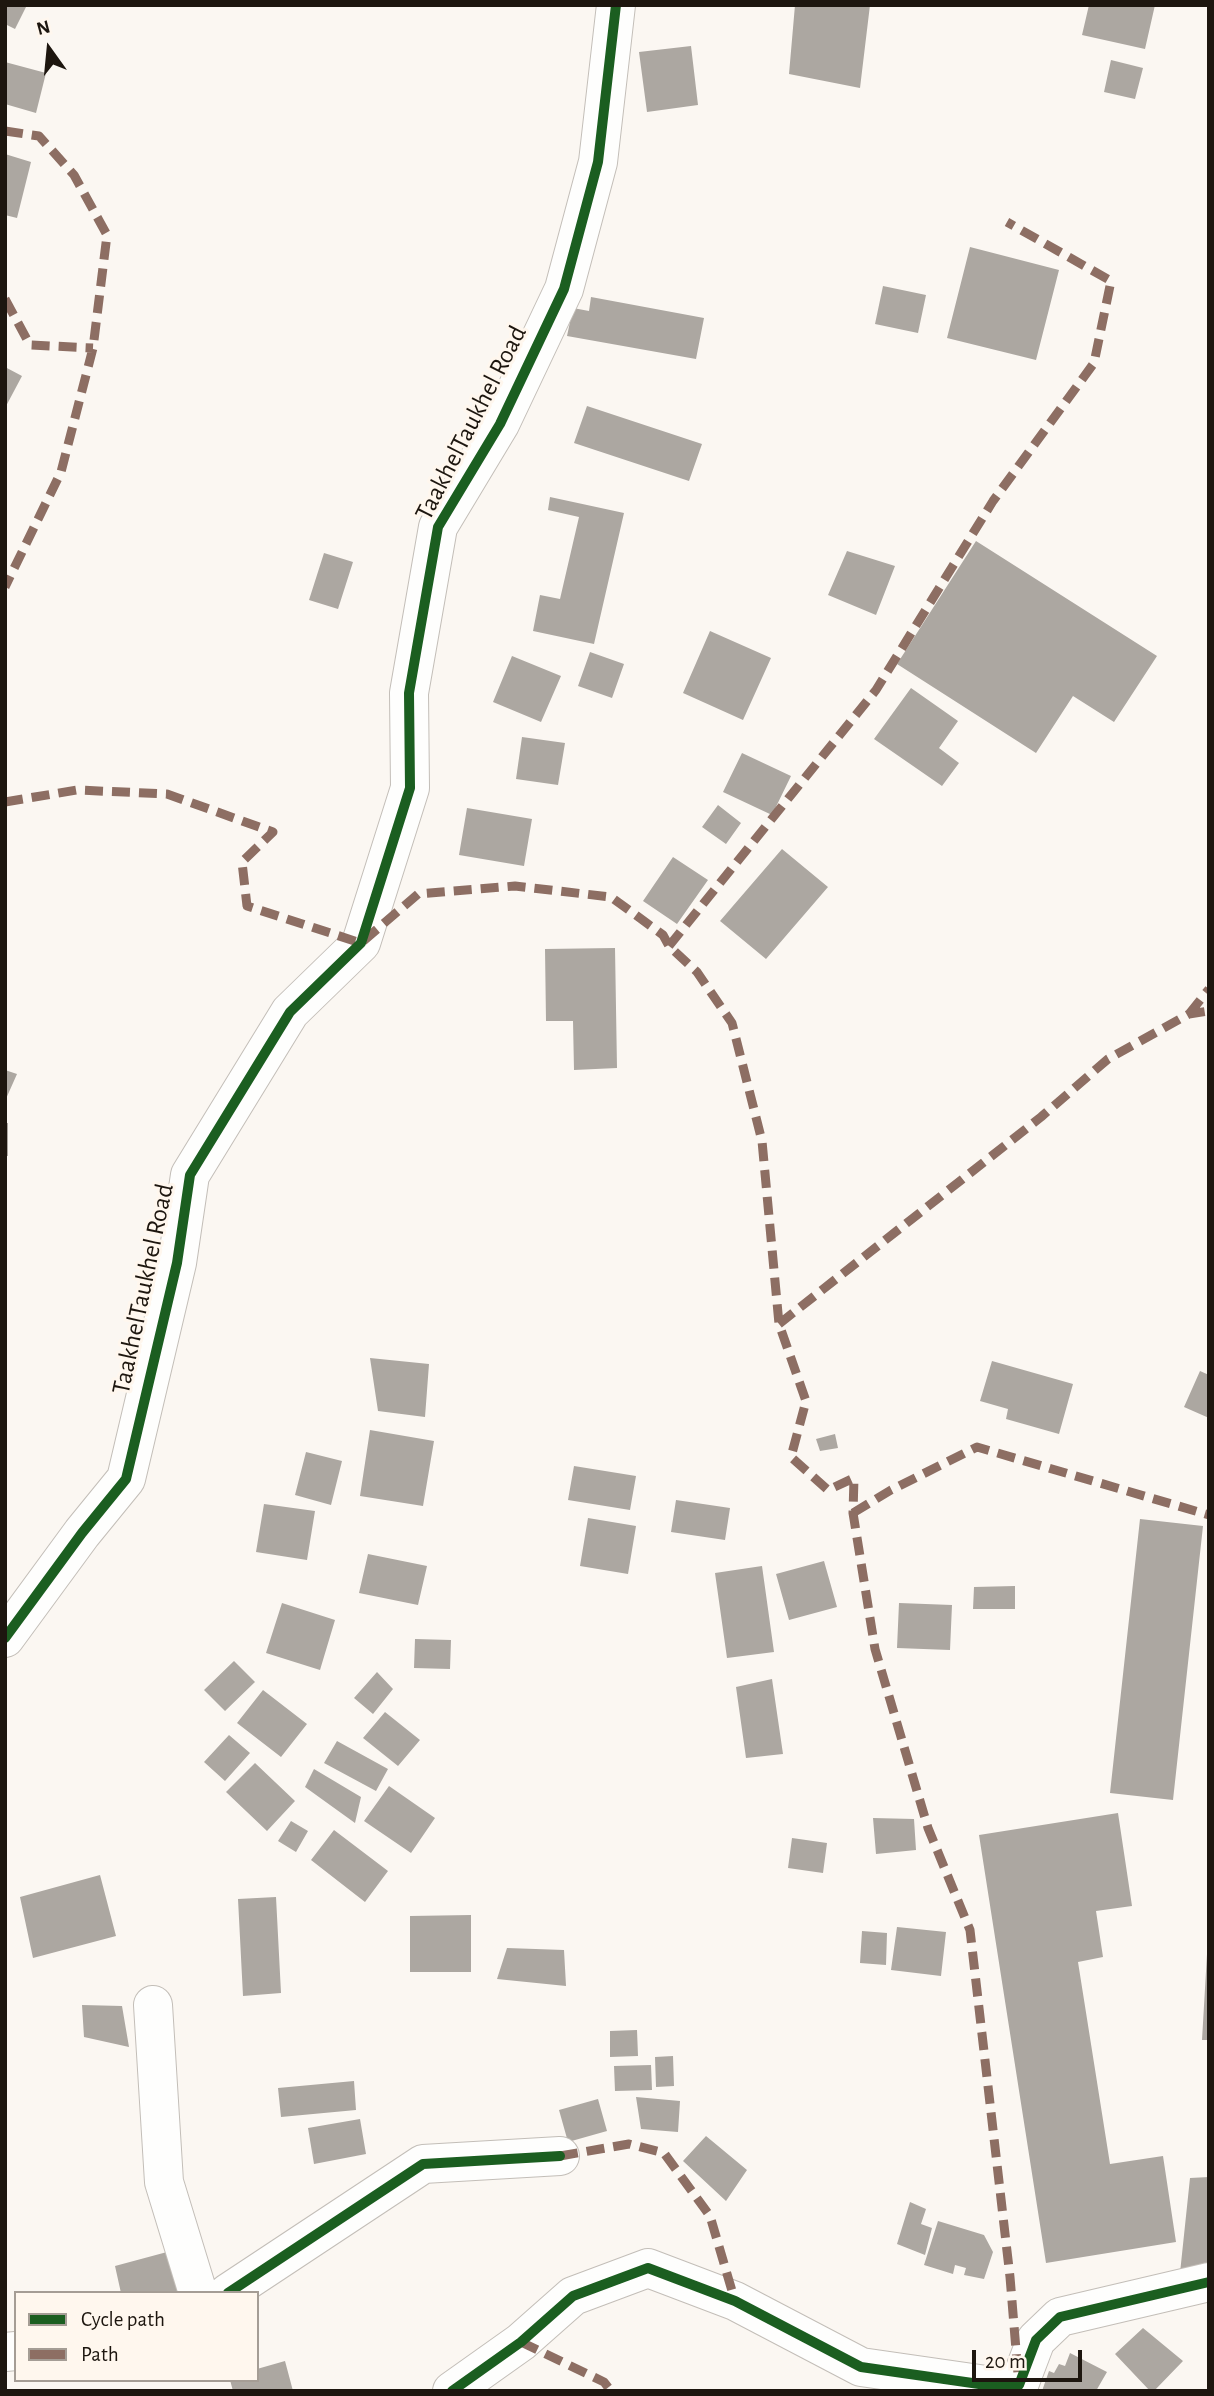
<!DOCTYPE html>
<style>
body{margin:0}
#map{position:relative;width:1214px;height:2396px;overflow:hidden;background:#fbf7f2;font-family:"Alegreya Sans",sans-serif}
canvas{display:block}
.frame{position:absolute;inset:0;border:7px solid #1d160f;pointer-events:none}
.legend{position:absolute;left:14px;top:2291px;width:245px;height:91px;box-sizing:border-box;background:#fff7ee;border:2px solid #a59d95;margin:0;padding:9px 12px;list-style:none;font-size:21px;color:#1d160f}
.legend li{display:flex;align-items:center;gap:14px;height:35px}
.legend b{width:35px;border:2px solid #a59d95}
.north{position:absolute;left:14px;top:14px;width:70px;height:70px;-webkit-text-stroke:5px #fff7ee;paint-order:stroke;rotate:345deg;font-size:19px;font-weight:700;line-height:28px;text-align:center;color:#1d160f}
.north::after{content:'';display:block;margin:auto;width:24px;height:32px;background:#1d160f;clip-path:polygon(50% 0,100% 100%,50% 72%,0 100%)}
.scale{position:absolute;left:972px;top:2350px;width:110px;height:32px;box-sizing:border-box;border:4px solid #1d160f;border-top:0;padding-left:9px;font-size:21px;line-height:24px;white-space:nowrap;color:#1d160f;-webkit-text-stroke:5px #fff7ee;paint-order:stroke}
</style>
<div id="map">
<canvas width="1214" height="2396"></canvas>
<div class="frame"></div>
<ul class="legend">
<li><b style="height:9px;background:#1b5e20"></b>Cycle path</li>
<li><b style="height:9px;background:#8d6e63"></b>Path</li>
</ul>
<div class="north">N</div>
<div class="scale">20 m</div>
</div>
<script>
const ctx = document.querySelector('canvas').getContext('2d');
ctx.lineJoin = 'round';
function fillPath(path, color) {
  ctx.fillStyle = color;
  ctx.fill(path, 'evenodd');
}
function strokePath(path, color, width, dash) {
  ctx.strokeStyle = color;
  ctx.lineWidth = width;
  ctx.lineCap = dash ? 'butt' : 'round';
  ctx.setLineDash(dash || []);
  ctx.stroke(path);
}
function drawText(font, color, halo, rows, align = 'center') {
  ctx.font = font + ' "Alegreya Sans",sans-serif';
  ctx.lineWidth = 6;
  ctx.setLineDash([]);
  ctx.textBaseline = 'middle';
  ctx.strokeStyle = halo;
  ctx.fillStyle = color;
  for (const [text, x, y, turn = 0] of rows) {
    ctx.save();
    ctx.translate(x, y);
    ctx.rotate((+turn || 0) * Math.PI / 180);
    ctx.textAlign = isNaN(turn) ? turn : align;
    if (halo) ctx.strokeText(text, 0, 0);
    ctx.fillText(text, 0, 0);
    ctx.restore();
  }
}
const building = new Path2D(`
 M 5,5 L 27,5 L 15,29 L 5,24 Z
 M 795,5 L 870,5 L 860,88 L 789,74 Z
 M 1089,5 L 1155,5 L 1145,49 L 1082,35 Z
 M 691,46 L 698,105 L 647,112 L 639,52 Z
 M 1111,60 L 1143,68 L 1135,99 L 1104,92 Z
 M 5,62 L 46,73 L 36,113 L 5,104 Z
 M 5,154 L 31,162 L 17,218 L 5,215 Z
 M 970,247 L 1059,270 L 1036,360 L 947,338 Z
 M 883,286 L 926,295 L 918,333 L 875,324 Z
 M 591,297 L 704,318 L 696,359 L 567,336 L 573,308 L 589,311 Z
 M 5,367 L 22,376 L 5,408 Z
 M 587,406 L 702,444 L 689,481 L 574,443 Z
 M 550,497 L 624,513 L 594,644 L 533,631 L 540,595 L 560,599 L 579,517 L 548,510 Z
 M 976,541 L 1157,656 L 1114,722 L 1073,696 L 1036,753 L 897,664 Z
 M 847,551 L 895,566 L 876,615 L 828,595 Z
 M 324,553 L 353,562 L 338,609 L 309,600 Z
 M 710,631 L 771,658 L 743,720 L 683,693 Z
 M 590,652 L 624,664 L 612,698 L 578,686 Z
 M 512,656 L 561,676 L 541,722 L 493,702 Z
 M 911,688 L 958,721 L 939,748 L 959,763 L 942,786 L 874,739 Z
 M 522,737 L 565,743 L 558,785 L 516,779 Z
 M 742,753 L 791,776 L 772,815 L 723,792 Z
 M 718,805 L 741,823 L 726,844 L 702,827 Z
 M 467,808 L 532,819 L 524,866 L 459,855 Z
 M 782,849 L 828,887 L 766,959 L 720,921 Z
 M 673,857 L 708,880 L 677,924 L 643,901 Z
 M 615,948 L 617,1068 L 574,1070 L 573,1021 L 546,1021 L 545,949 Z
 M 5,1070 L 17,1074 L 5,1101 Z
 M 5,1123 L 8,1123 L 8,1156 L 5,1156 Z
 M 370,1358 L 429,1364 L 425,1417 L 378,1411 Z
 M 992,1361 L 1073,1384 L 1059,1434 L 1006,1419 L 1008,1409 L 980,1401 Z
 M 1200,1371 L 1209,1375 L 1209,1418 L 1184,1407 Z
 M 370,1430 L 434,1441 L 423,1506 L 360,1496 Z
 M 835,1434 L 838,1448 L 820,1451 L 816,1439 Z
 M 306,1452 L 342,1461 L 331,1505 L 295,1495 Z
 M 574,1466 L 636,1476 L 630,1510 L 568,1500 Z
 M 676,1500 L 730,1508 L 725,1540 L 671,1532 Z
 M 264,1504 L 315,1511 L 307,1560 L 256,1552 Z
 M 588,1518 L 636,1526 L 628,1574 L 580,1566 Z
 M 1140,1519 L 1203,1526 L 1173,1800 L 1110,1793 Z
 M 368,1554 L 427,1566 L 418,1605 L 359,1593 Z
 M 824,1561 L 837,1607 L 789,1620 L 776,1574 Z
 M 762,1566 L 774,1652 L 727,1658 L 715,1573 Z
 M 1015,1586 L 1015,1609 L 973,1609 L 974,1587 Z
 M 282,1603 L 335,1620 L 320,1670 L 266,1653 Z
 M 899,1603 L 952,1605 L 950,1650 L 897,1648 Z
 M 415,1639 L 451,1640 L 450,1669 L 414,1668 Z
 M 234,1661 L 255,1682 L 225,1711 L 204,1690 Z
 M 377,1672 L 393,1689 L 373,1714 L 354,1698 Z
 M 772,1679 L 783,1754 L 746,1758 L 736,1687 Z
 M 263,1690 L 307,1724 L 281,1757 L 237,1723 Z
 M 385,1712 L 420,1740 L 398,1766 L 363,1738 Z
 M 229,1735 L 250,1753 L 225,1781 L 204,1762 Z
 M 337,1741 L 388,1769 L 376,1791 L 324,1763 Z
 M 255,1763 L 295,1801 L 267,1831 L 226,1792 Z
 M 314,1769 L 361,1797 L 355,1823 L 305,1787 Z
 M 389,1786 L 435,1818 L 411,1853 L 364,1821 Z
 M 1118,1813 L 1132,1906 L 1096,1911 L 1103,1957 L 1078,1962 L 1110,2164 L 1163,2156 L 1176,2242 L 1046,2263 L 979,1835 Z
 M 873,1818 L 914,1819 L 916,1850 L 876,1854 Z
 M 291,1821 L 308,1831 L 296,1852 L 278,1841 Z
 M 334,1830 L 388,1871 L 365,1902 L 311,1860 Z
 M 792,1838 L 827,1843 L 823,1873 L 788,1868 Z
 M 100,1875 L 116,1936 L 33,1958 L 20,1897 Z
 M 276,1897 L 281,1993 L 243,1996 L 238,1899 Z
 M 471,1915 L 471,1972 L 410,1972 L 410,1916 Z
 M 897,1927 L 946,1932 L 941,1976 L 891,1970 Z
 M 862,1931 L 887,1933 L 886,1965 L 860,1963 Z
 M 507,1948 L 564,1950 L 566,1986 L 497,1979 Z
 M 1207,1954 L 1209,1954 L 1209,2040 L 1202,2040 Z
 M 82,2005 L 122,2006 L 129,2047 L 84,2037 Z
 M 637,2030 L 638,2056 L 610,2057 L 610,2031 Z
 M 673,2056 L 674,2086 L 656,2087 L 655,2057 Z
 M 651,2065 L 652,2090 L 615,2091 L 614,2066 Z
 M 354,2081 L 356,2110 L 281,2117 L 278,2088 Z
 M 636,2097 L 680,2101 L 678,2132 L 641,2129 Z
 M 598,2099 L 607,2131 L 568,2142 L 559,2110 Z
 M 360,2119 L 366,2154 L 314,2164 L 308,2128 Z
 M 706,2136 L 747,2170 L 726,2201 L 683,2161 Z
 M 1209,2177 L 1209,2269 L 1180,2273 L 1190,2178 Z
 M 910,2202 L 926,2209 L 921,2224 L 932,2228 L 925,2255 L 897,2244 Z
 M 938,2221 L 984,2235 L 993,2252 L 984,2279 L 964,2275 L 966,2268 L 955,2265 L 953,2274 L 924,2265 Z
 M 167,2252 L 178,2293 L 121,2293 L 115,2266 Z
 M 1143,2328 L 1183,2361 L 1154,2391 L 1150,2391 L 1115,2354 Z
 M 1070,2353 L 1107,2372 L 1096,2391 L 1042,2391 L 1049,2371 L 1054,2373 L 1059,2364 L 1065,2366 Z
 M 285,2361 L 293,2391 L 233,2391 L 230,2380 L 257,2380 L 257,2369 Z`);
const minor = new Path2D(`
 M 5,1638 L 82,1533 L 126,1479 L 177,1263 L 190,1175 L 290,1012 L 361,943 L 410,788 L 409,693 L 438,527 L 500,424 L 564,289 L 598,162 L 616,5
 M 153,2005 L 164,2182 L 198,2293
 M 228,2293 L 423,2164 L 560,2156
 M 5,2352 L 16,2351
 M 452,2391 L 521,2342 L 573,2296 L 648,2268 L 735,2301 L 861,2367 L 1000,2387 L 1019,2385 L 1036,2340 L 1060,2317 L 1209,2282`);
const quiet = new Path2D(`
 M 5,131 L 39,136 L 74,175 L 107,235 L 93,348 L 61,472 L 5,587
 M 5,299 L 30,345 L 93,348
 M 5,802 L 77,790 L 167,794 L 273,832 L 242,862 L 247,906 L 361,943 L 418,894 L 515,886 L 611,897 L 663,935 L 669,946 L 697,972 L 732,1023 L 762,1141 L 779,1324 L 806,1401 L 791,1457 L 828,1490 L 854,1478 L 853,1513 L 875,1649 L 928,1828 L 970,1930 L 1010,2277 L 1018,2374
 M 669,946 L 876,690 L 993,501 L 1094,363 L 1111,281 L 1007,222
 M 1189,1014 L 1209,989
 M 779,1324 L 1041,1117 L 1108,1059 L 1189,1014 L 1209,1011
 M 853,1513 L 891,1490 L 977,1447 L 1209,1515
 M 560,2156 L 629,2144 L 664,2153 L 710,2216 L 735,2301
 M 521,2342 L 604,2382 L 611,2391`);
const cycleway = new Path2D(`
 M 5,1638 L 82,1533 L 126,1479 L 177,1263 L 190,1175 L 290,1012 L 361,943 L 410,788 L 409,693 L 438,527 L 500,424 L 564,289 L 598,162 L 616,5
 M 228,2293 L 423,2164 L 560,2156
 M 452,2391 L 521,2342 L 573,2296 L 648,2268 L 735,2301 L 861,2367 L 1000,2387 L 1019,2385 L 1036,2340 L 1060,2317 L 1209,2282`);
const streetNames = [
 ["TaakhelTaukhel Road",471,423,-63],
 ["TaakhelTaukhel Road",143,1289,-78]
];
fillPath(building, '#aca7a1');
strokePath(minor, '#c3beb8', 40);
strokePath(minor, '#fefefd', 38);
strokePath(quiet, '#8d6e63', 9, [18, 9]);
strokePath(cycleway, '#1b5e20', 10);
drawText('26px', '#1d160f', '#fff7ee', streetNames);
</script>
